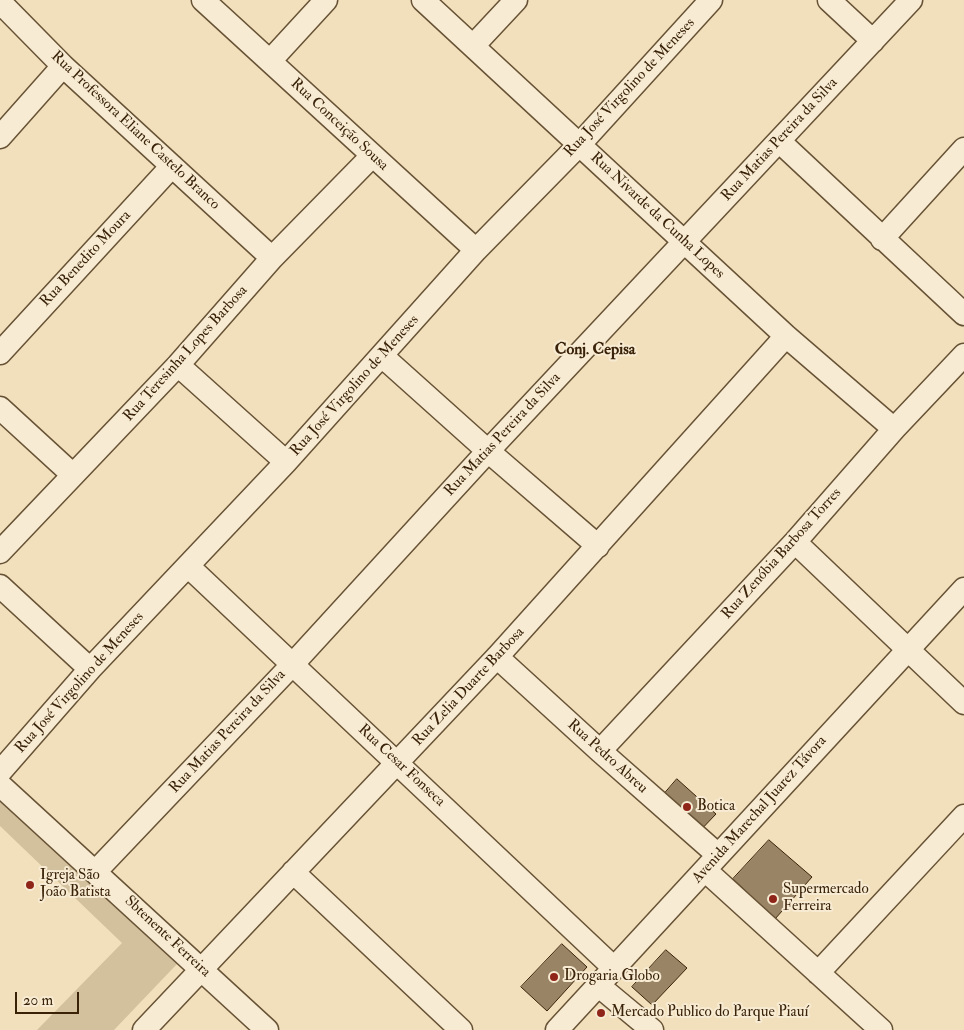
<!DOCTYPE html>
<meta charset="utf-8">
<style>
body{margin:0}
#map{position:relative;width:964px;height:1030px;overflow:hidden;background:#f2e0bc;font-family:"IM FELL Double Pica",serif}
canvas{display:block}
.scale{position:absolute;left:15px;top:992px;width:64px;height:22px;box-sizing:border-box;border:2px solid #392208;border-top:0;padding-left:6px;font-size:15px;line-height:18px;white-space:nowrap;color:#392208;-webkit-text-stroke:4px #f7ebd3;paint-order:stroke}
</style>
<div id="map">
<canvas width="964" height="1030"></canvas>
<div class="scale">20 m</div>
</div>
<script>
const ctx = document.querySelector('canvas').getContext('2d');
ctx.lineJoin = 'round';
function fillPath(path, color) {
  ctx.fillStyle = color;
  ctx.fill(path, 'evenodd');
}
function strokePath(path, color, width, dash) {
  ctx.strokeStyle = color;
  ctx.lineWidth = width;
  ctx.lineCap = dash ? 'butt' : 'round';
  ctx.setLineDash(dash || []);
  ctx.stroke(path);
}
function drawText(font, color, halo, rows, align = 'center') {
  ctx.font = font + ' "IM FELL Double Pica",serif';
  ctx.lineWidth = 4;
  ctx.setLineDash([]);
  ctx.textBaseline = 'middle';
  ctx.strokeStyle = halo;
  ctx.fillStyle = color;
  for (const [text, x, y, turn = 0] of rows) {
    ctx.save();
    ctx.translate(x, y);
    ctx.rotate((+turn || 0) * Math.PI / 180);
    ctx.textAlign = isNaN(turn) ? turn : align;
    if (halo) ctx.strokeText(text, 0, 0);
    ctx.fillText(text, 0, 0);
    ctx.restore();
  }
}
const green = new Path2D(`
 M 0,796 L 177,964 L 114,1030 L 37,1030 L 122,943 L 0,826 Z`);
const building = new Path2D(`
 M 677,779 L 716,814 L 696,835 L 659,800 Z
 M 769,840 L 812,877 L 775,919 L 733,879 Z
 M 562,944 L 587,967 L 547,1011 L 521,987 Z
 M 666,950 L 687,968 L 652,1005 L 632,987 Z`);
const minor = new Path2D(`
 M 203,0 L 476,250
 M 423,0 L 786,336 L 894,429
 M 829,0 L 873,41
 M 0,2 L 63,66 L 272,258
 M 473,46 L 516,0
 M 270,61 L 326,0
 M 0,137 L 63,66
 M 779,141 L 964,314
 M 882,239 L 964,149
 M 0,353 L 172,166
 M 382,356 L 488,451 L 598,546
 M 178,365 L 286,462
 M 0,408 L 73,475
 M 795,542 L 964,703
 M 0,552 L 178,365 L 272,258 L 372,156
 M 188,566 L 614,968
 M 0,586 L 90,669
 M 497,657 L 600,751 L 718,855
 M 600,751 L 795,542 L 894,429 L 964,355
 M 0,772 L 90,669 L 286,462 L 476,250 L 579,145 L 711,0
 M 0,785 L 267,1030
 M 705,870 L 881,1030
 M 96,871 L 292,665 L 488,451 L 911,0
 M 293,872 L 461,1030
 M 818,973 L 964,816
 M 599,986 L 652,1030
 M 144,1030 L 497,657 L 786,336
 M 557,1030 L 964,589`);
const markers = [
 [687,807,5,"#8f2418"],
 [30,885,5,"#8f2418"],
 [773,899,5,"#8f2418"],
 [554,977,5,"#8f2418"],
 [601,1013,5,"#8f2418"]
];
const streetNames = [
 ["Rua José Virgolino de Meneses",630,88,-47],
 ["Rua Conceição Sousa",339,125,43],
 ["Rua Professora Eliane Castelo Branco",135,131,43],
 ["Rua Matias Pereira da Silva",780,140,-47],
 ["Rua Nivarde da Cunha Lopes",657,216,43],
 ["Rua Benedito Moura",86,259,-47],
 ["Rua Teresinha Lopes Barbosa",186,354,-48],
 ["Rua José Virgolino de Meneses",355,386,-48],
 ["Rua Matias Pereira da Silva",503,435,-47],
 ["Rua Zenóbia Barbosa Torres",782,554,-48],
 ["Rua José Virgolino de Meneses",80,683,-48],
 ["Rua Zelia Duarte Barbosa",469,687,-47],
 ["Rua Matias Pereira da Silva",228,732,-47],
 ["Rua Pedro Abreu",607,757,42],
 ["Rua Cesar Fonseca",401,766,43],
 ["Avenida Marechal Juarez Távora",760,810,-48],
 ["Sbtenente Ferreira",167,937,43]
];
const poiNames = [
 ["Botica",697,807],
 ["Igreja São",40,876],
 ["João Batista",40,893],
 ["Supermercado",783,890],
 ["Ferreira",783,907],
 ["Drogaria Globo",564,977],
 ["Mercado Publico do Parque Piauí",611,1013]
];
const neighbourhoodNames = [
 ["Conj. Cepisa",595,351]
];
fillPath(green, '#d3c09d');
fillPath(building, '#998566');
strokePath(building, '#392208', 1);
strokePath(minor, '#675235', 25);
strokePath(minor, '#f7ebd3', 22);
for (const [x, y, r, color] of markers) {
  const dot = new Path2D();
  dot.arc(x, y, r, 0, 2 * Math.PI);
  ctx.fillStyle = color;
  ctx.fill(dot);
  strokePath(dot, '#f7ebd3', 2);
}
drawText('15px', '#392208', '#f7ebd3', streetNames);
drawText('15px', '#392208', '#f7ebd3', poiNames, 'left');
drawText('bold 16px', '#392208', '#f7ebd3', neighbourhoodNames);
</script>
